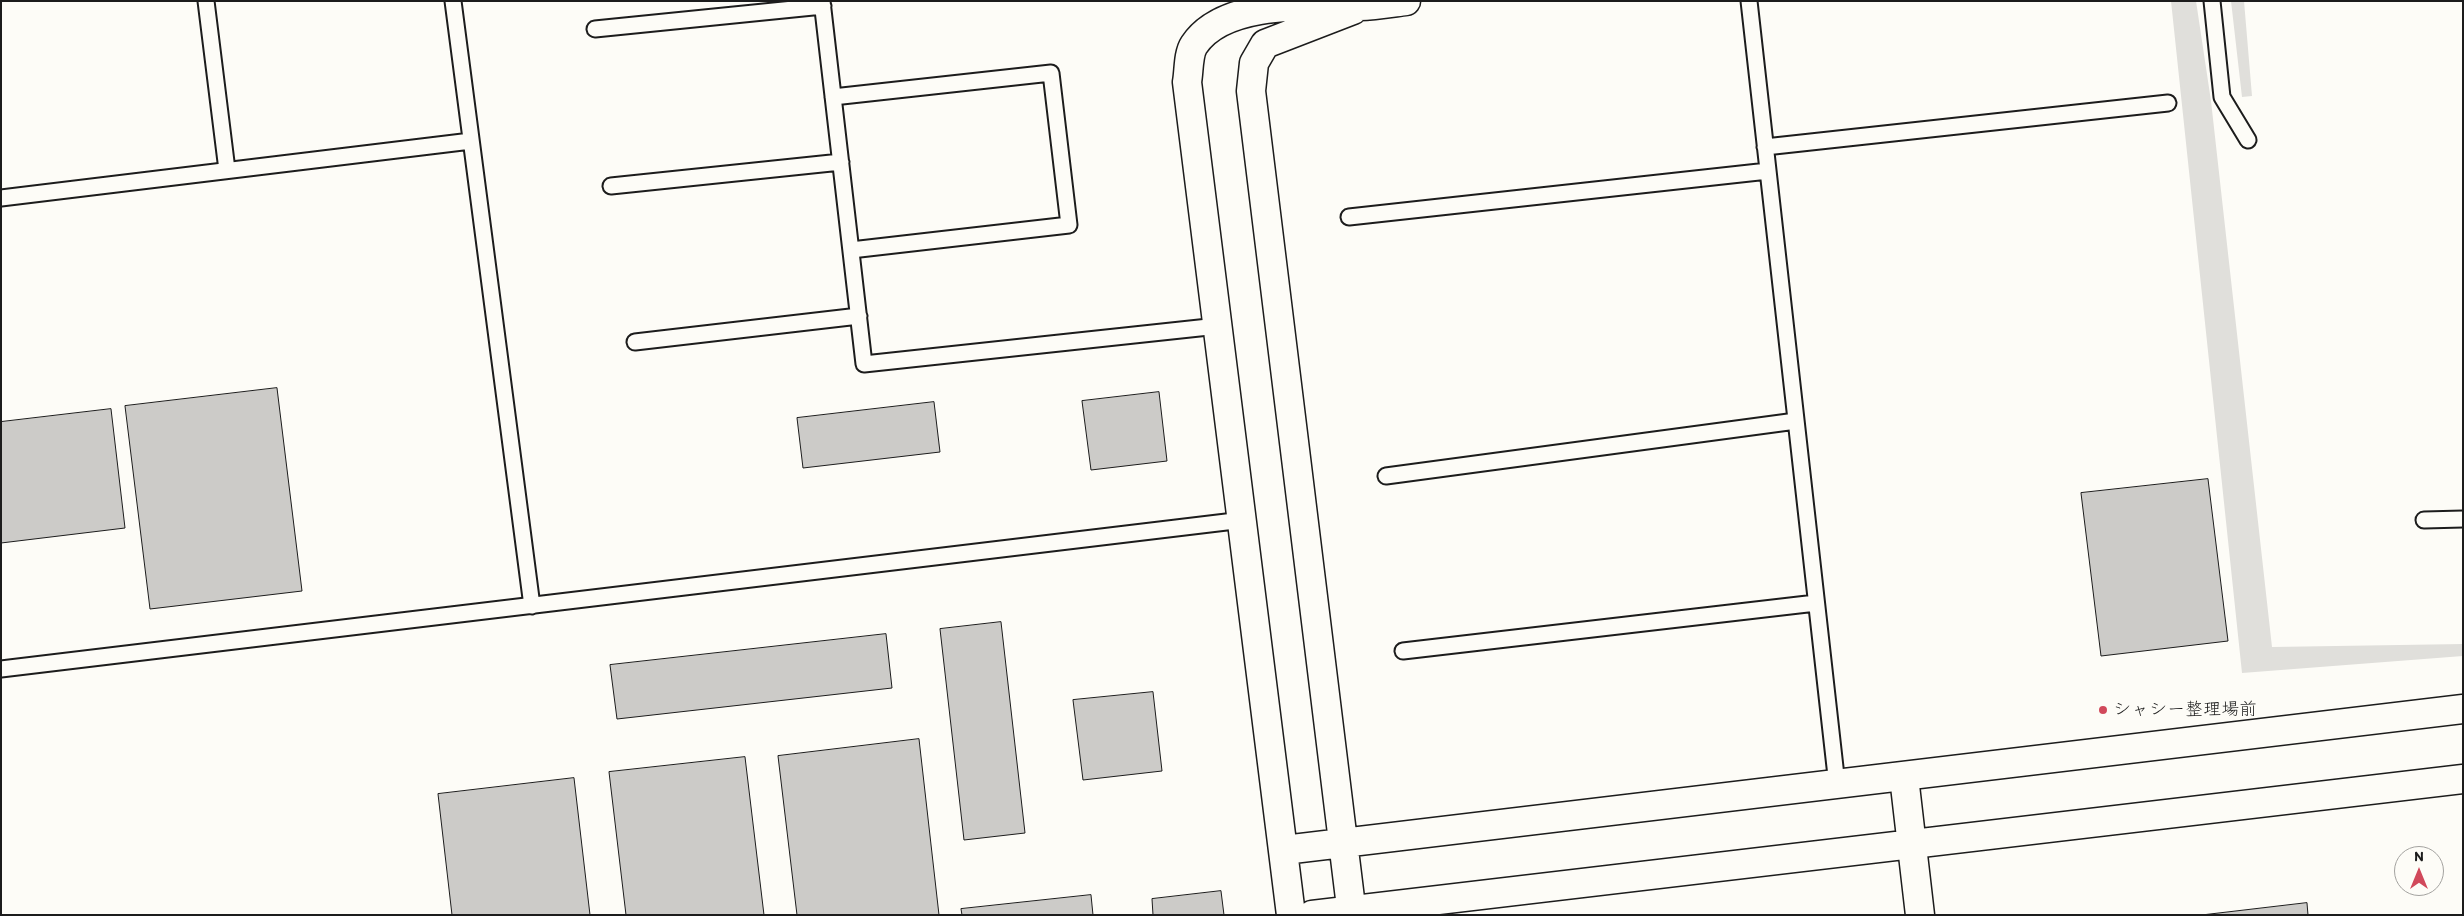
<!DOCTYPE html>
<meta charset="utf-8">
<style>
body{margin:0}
#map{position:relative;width:2464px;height:916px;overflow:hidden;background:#fdfcf7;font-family:Itim,sans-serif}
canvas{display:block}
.frame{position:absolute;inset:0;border:2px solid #1c1c1c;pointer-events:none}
.north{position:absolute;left:2394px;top:846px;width:50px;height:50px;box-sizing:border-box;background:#fdfcf7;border:1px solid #a3a29f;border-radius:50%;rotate:0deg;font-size:14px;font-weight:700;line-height:20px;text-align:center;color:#1c1c1c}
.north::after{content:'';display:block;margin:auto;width:18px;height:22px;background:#d1495b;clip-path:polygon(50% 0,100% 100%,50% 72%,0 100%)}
</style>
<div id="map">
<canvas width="2464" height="916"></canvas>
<div class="frame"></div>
<div class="north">N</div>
</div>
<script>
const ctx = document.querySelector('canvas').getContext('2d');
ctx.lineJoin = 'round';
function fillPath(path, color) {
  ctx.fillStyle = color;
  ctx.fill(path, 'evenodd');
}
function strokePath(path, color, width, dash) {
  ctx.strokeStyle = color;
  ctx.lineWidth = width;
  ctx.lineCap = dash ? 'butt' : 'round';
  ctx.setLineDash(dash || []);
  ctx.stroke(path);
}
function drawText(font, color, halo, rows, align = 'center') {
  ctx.font = font + ' Itim,"Klee One",sans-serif';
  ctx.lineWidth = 4;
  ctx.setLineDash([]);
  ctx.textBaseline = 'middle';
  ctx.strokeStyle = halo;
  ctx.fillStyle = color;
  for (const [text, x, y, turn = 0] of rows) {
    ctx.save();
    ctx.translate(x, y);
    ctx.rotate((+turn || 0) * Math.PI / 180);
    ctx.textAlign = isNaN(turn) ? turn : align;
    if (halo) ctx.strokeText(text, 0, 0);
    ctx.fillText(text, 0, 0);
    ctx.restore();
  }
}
const green = new Path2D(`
 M 2171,1 L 2196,1 L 2211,101 L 2272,647 L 2463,644 L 2463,656 L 2242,673 Z
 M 2231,1 L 2244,1 L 2252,96 L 2242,97 Z`);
const building = new Path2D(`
 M 277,388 L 302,591 L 150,609 L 125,406 Z
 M 1159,392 L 1167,461 L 1091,470 L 1082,401 Z
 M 934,402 L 940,452 L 803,468 L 797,418 Z
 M 111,409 L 125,528 L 1,543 L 1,422 Z
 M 2208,479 L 2228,641 L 2101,656 L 2081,493 Z
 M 1001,622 L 1025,833 L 964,840 L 940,629 Z
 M 886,634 L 892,688 L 617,719 L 610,665 Z
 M 1153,692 L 1162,771 L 1083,780 L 1073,700 Z
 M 919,739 L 939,915 L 797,915 L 778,756 Z
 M 745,757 L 764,915 L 626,915 L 609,772 Z
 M 574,778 L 590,915 L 452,915 L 438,794 Z
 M 1221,891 L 1224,915 L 1153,915 L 1152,899 Z
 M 1091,895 L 1093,915 L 962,915 L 961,909 Z
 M 2307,903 L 2308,915 L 2202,915 Z`);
const service = new Path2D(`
 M 206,1 L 227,170
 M 453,1 L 532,606
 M 822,1 L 864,364 L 1218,326
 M 1749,1 L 1837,785
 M 2212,1 L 2222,97 L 2248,140
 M 595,29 L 823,6
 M 833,97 L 1051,73 L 1069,225 L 851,250
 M 1765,147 L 2168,103
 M 611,186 L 841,162
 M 1,198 L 471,141
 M 1349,217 L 1768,171
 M 635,342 L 859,316
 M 1386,476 L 1796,421
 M 2424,520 L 2463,519
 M 1403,651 L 1816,603
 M 1,669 L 1243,520`);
const tertiary = new Path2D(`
 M 1904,777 L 1920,915
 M 1284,850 L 2463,709
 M 1291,915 L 1187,82 C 1189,72 1188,54 1194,45 C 1224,0 1310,6 1360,6 C 1375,6 1391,3 1406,1
 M 1312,915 L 2463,779
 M 1352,915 L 1251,91 L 1254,63 L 1265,44 L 1353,10`);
const markers = [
 [2103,710,5,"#d1495b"]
];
const poiNames = [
 ["シャシー整理場前",2113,710]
];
fillPath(green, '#e0dfdb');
fillPath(building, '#cccbc8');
strokePath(building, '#1c1c1c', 1);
strokePath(service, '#1c1c1c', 19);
strokePath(tertiary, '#1c1c1c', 31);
strokePath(service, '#fdfcf7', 15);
strokePath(tertiary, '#fdfcf7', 28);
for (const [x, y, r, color] of markers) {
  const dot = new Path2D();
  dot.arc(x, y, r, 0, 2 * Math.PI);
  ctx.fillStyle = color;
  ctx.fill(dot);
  strokePath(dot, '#fdfcf7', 2);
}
drawText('18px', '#1c1c1c', '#fdfcf7', poiNames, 'left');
</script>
